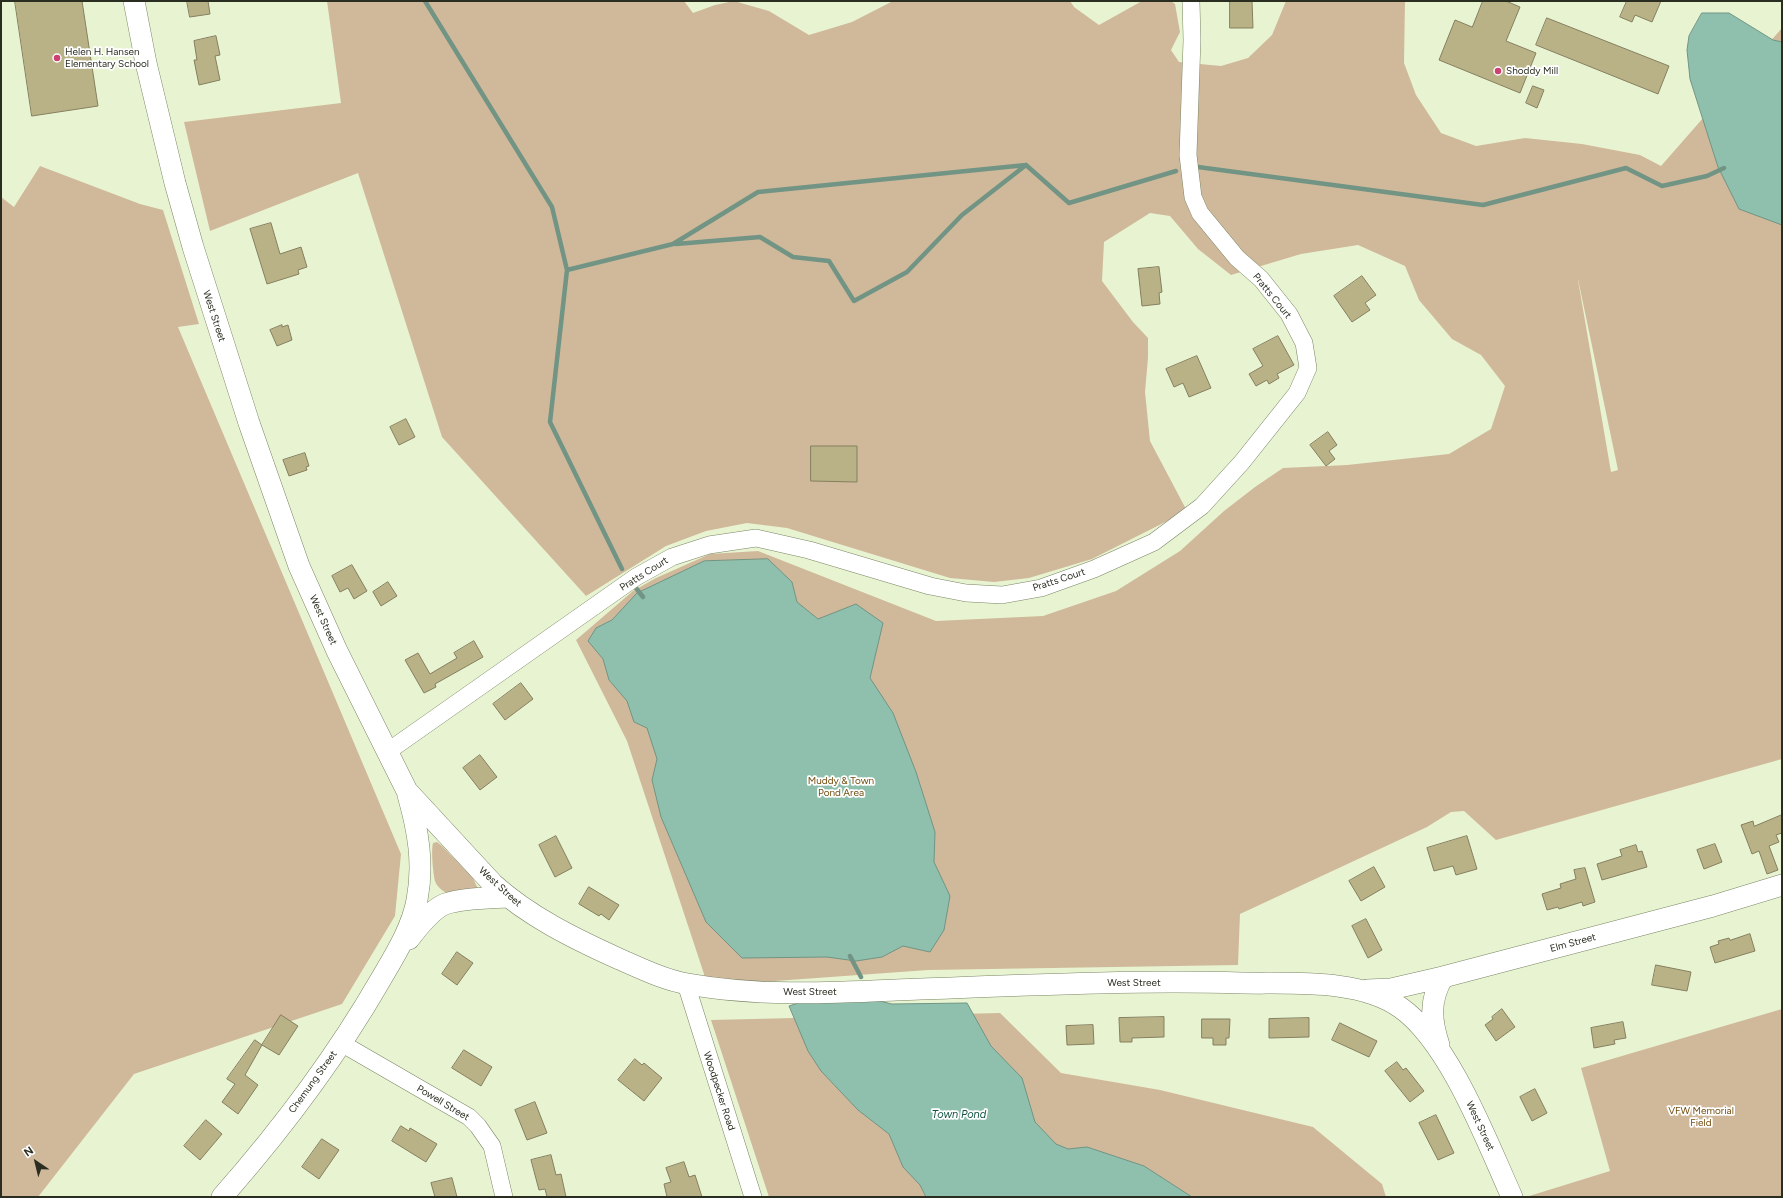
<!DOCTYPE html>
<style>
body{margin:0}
#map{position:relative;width:1783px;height:1198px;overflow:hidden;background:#e8f4d1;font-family:Figtree,sans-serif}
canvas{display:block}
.frame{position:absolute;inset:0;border:2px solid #2a2e21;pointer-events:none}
.north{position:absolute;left:16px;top:1142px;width:40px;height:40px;-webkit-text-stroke:3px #fff;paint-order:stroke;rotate:325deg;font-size:11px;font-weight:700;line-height:16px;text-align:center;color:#2a2e21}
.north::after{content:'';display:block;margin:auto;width:14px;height:18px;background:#2a2e21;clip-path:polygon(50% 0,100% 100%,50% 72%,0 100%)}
</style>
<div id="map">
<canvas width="1783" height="1198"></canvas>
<div class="frame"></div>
<div class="north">N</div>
</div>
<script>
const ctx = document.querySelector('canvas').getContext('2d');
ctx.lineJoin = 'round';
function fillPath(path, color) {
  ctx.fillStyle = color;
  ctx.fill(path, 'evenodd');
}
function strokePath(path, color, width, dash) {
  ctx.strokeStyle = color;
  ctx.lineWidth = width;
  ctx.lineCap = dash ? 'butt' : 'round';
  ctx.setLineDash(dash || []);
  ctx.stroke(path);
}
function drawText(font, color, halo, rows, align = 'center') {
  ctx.font = font + ' Figtree,sans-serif';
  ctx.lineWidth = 3.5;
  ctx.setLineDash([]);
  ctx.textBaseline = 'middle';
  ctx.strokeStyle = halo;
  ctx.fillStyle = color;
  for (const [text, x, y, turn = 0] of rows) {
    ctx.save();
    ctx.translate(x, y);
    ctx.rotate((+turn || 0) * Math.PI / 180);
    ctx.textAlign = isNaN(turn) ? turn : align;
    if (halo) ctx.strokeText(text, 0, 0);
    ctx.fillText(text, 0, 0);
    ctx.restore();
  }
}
const green = new Path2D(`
 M 327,1 L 684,1 L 693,13 L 715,5 L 734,1 L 769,11 L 809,35 L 852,22 L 893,1 L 1070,1 L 1074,7 L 1099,25 L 1142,1 L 1171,1 L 1175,4 L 1180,32 L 1171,50 L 1179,62 L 1221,66 L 1248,58 L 1272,35 L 1286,1 L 1405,1 L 1404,63 L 1416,95 L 1441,133 L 1476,146 L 1525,138 L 1582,144 L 1640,155 L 1661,166 L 1782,28 L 1782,759 L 1496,840 L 1464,811 L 1451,812 L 1427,827 L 1240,914 L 1238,965 L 928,970 L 775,981 L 724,983 L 705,977 L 627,741 L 576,640 L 633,591 L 656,578 L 710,554 L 758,551 L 936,621 L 1043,616 L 1116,591 L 1180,551 L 1224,511 L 1255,487 L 1283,468 L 1347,465 L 1449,454 L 1491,429 L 1505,386 L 1481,355 L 1452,339 L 1419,300 L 1405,266 L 1358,245 L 1301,254 L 1231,275 L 1198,249 L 1170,216 L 1150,213 L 1104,242 L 1102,281 L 1133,322 L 1148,338 L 1148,358 L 1145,392 L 1150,441 L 1187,511 L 1092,559 L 1029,578 L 994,582 L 950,578 L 787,528 L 747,523 L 706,531 L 666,546 L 586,596 L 442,437 L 358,173 L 210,231 L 184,122 L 341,103 ZM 1578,279 L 1618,470 L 1611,472 L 1578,280 Z
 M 40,166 L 140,204 L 163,210 L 199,324 L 178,327 L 401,854 L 395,916 L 342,1004 L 134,1074 L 38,1197 L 1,1197 L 1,197 L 14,207 Z
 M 437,842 L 442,846 L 473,878 L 478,889 L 448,894 C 443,891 437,887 435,881 C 433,873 431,850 433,843 Z
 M 1782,1009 L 1782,1197 L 1526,1197 L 1610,1171 L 1581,1068 Z
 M 1000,1013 L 1061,1073 L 1160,1090 L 1313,1127 L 1382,1184 L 1386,1197 L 769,1197 L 711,1020 Z`);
const water = new Path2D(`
 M 1702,13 L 1729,13 L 1773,40 L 1782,42 L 1782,225 L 1739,209 L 1718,167 L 1690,79 L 1687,50 L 1689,36 Z
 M 768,559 L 792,582 L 797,602 L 818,619 L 856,604 L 883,623 L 870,678 L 893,713 L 916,772 L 935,832 L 934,862 L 950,896 L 944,930 L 930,952 L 903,946 L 882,957 L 856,961 L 827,957 L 742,958 L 706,922 L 661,817 L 652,780 L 657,759 L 647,728 L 634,722 L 627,701 L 609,680 L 603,659 L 588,641 L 596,628 L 612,620 L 637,593 L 704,561 Z
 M 862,997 L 892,1004 L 967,1003 L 991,1046 L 1022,1078 L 1035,1122 L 1056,1144 L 1068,1149 L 1087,1147 L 1144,1166 L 1192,1197 L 926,1197 L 920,1185 L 903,1167 L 889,1134 L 858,1110 L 821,1071 L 808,1051 L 789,1006 L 805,1001 Z`);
const stream = new Path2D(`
 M 425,1 L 552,207 L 567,270 L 550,422 L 622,569
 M 1198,167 L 1483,205 L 1626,168 L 1662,186 L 1707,176 L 1724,168
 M 676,244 L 760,237 L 793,257 L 829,261 L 854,301 L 907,272 L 962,215 L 1026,165
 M 567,270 L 673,244 L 758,192 L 1026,165 L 1069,203 L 1176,171
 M 636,588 L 643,597
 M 850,956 L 861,977`);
const building = new Path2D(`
 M 15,1 L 82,1 L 98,106 L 32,116 Z
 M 187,1 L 208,1 L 210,14 L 190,17 Z
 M 1230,1 L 1252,1 L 1253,28 L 1230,28 Z
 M 1483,1 L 1506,1 L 1520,7 L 1506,41 L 1536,53 L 1520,93 L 1439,60 L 1455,20 L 1472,27 Z
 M 1627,1 L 1661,1 L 1652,22 L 1635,15 L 1632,22 L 1620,17 Z
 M 1547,18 L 1669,66 L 1658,94 L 1536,45 Z
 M 216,36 L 220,55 L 215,56 L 220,80 L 199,85 L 194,60 L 197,60 L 194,41 Z
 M 1533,86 L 1544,90 L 1537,108 L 1526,103 Z
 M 271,223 L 280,254 L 301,247 L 307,267 L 298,270 L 299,274 L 267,284 L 250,229 Z
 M 1159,267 L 1162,292 L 1159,293 L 1160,304 L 1142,306 L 1138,269 Z
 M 1362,276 L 1376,295 L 1365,303 L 1370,310 L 1352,322 L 1334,296 Z
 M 282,325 L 282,327 L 288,325 L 292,340 L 277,346 L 270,330 Z
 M 1278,336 L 1294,365 L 1277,374 L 1279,378 L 1269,384 L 1267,380 L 1256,386 L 1249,374 L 1263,366 L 1253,349 Z
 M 1197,356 L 1211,388 L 1189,397 L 1183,383 L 1174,387 L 1166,369 Z
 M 406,419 L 415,437 L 399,445 L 390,427 Z
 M 1328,432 L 1337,445 L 1329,451 L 1335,459 L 1326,466 L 1310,445 Z
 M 811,446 L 857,446 L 857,482 L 811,481 Z
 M 305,453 L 309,466 L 306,467 L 307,470 L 289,476 L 283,460 Z
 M 352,565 L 367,591 L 354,599 L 348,588 L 340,592 L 332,576 Z
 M 388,582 L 397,596 L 381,606 L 373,592 Z
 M 474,641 L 483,657 L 435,684 L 436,687 L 424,693 L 405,660 L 418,653 L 430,674 L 457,658 L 454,653 Z
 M 521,683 L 533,699 L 505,720 L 493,704 Z
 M 480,755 L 497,777 L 480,790 L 463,768 Z
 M 1782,815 L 1782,833 L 1776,835 L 1779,842 L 1769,846 L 1778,870 L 1767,874 L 1759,851 L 1752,854 L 1741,825 L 1753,821 L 1754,826 Z
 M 556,836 L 572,868 L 555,877 L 539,845 Z
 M 1467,836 L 1477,869 L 1456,875 L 1453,866 L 1434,871 L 1427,848 Z
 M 1715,844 L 1722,862 L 1704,869 L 1697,850 Z
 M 1636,845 L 1638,852 L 1642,851 L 1647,867 L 1602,880 L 1597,864 L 1622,856 L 1620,850 Z
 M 1374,867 L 1385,887 L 1361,901 L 1349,881 Z
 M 1585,868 L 1595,902 L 1583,906 L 1582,902 L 1559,909 L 1558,907 L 1547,910 L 1542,894 L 1561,888 L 1560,884 L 1576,879 L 1574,870 Z
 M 589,887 L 619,905 L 609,920 L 601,914 L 599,916 L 579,904 Z
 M 1366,919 L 1382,950 L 1368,958 L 1352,926 Z
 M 1750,934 L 1755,951 L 1715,963 L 1710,947 L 1719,944 L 1718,941 L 1729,938 L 1730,940 Z
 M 457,952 L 473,963 L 457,985 L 442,974 Z
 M 1656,965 L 1691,972 L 1687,991 L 1652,985 Z
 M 1502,1009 L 1515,1027 L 1496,1041 L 1485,1025 L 1493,1019 L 1492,1017 Z
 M 281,1015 L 298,1026 L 279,1055 L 262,1045 Z
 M 1164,1017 L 1164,1037 L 1132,1038 L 1132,1042 L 1120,1042 L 1119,1018 Z
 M 1309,1018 L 1309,1037 L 1269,1038 L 1269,1019 Z
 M 1202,1019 L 1230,1019 L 1229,1038 L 1226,1038 L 1226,1045 L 1213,1045 L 1213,1038 L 1202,1038 Z
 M 1623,1022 L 1626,1038 L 1614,1040 L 1615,1044 L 1594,1048 L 1591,1028 Z
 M 1340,1023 L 1377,1041 L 1369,1057 L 1332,1040 Z
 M 1093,1025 L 1094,1044 L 1067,1045 L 1066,1026 Z
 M 255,1040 L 262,1045 L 245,1075 L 258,1085 L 238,1114 L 222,1102 L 235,1084 L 227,1079 Z
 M 464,1050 L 492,1067 L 481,1086 L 452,1068 Z
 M 635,1059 L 642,1065 L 644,1063 L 662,1078 L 644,1101 L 618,1080 Z
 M 1397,1062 L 1403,1070 L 1406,1068 L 1424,1091 L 1410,1102 L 1385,1071 Z
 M 1535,1089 L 1547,1113 L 1532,1121 L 1520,1097 Z
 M 535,1102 L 547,1133 L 527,1140 L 515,1110 Z
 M 1436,1115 L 1454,1153 L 1438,1160 L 1419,1123 Z
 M 206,1120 L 222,1134 L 200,1160 L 184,1146 Z
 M 401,1126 L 409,1131 L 410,1128 L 437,1144 L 426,1162 L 392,1141 Z
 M 322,1139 L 339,1150 L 319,1179 L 302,1167 Z
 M 551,1155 L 556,1175 L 561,1174 L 566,1197 L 547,1197 L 545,1189 L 539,1190 L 531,1160 Z
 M 684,1162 L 689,1177 L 695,1175 L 702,1197 L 667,1197 L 664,1184 L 671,1182 L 666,1168 Z
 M 452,1178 L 457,1197 L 435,1197 L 431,1183 Z`);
const minor = new Path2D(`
 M 387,752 L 636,577 L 672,557 L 709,545 L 756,538 L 809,550 L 930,586 L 966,593 L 1002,595 L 1041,588 L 1094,569 L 1154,542 L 1202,506 L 1242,462 L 1297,393 L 1308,368 L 1304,343 L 1289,314 L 1261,279 L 1237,258 L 1200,213 L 1193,197 L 1188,155 L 1192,40 L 1191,1
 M 686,984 L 753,1197
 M 341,1043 L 469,1117 L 478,1126 L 492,1146 L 504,1197`);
const tertiary = new Path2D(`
 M 134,1 L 146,63 L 175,183 L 193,247 L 249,423 L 299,566 L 337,651 L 407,791 L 493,884 C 530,917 573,938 617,958 C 640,968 664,980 688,984 C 765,998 844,992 921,989 C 1028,985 1135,980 1242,983 C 1291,984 1359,978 1401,1008 C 1450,1043 1487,1142 1512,1197
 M 409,939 C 418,927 431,910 445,904 C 462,898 489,898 507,897
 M 1367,990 L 1391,989 L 1443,977 L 1713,906 L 1782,885
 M 1439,1045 C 1431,1021 1429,1000 1443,977
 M 222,1197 C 281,1130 336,1057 381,979 C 395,955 412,928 417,900 C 424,864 418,830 408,795`);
const markers = [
 [57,58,4,"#cd4070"],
 [1498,71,4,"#cd4070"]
];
const poiNames = [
 ["Helen H. Hansen",65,52],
 ["Elementary School",65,64],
 ["Shoddy Mill",1506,71]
];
const streetNames = [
 ["Pratts Court",1272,296,51],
 ["West Street",214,316,72],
 ["Pratts Court",644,574,-32],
 ["Pratts Court",1059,580,-18],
 ["West Street",323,620,66],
 ["West Street",500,887,42],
 ["Elm Street",1573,943,-15],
 ["West Street",1134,983],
 ["West Street",810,992],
 ["Chemung Street",313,1082,-54],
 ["Woodpecker Road",719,1091,72],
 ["Powell Street",443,1103,31],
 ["West Street",1480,1126,65]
];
const parkNames = [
 ["Muddy & Town",841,781],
 ["Pond Area",841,793],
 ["VFW Memorial",1701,1111],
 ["Field",1701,1123]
];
const waterNames = [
 ["Town Pond",959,1115]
];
fillPath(green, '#d0b99a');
fillPath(water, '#8fc0ae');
strokePath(water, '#719484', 1);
strokePath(stream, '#719484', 4.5);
fillPath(building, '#b9b287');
strokePath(building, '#857f5f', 1);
strokePath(minor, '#7a8565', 18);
strokePath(tertiary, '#7a8565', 22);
strokePath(minor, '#fff', 17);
strokePath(tertiary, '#fff', 21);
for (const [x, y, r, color] of markers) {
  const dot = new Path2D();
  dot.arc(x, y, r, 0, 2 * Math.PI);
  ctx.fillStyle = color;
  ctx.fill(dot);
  strokePath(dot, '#fff', 1.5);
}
drawText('10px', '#2a2e21', '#fff', poiNames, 'left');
drawText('10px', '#2a2e21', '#fff', streetNames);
drawText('10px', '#724e10', '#fff', parkNames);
drawText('italic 11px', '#0f5240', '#fff', waterNames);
</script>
